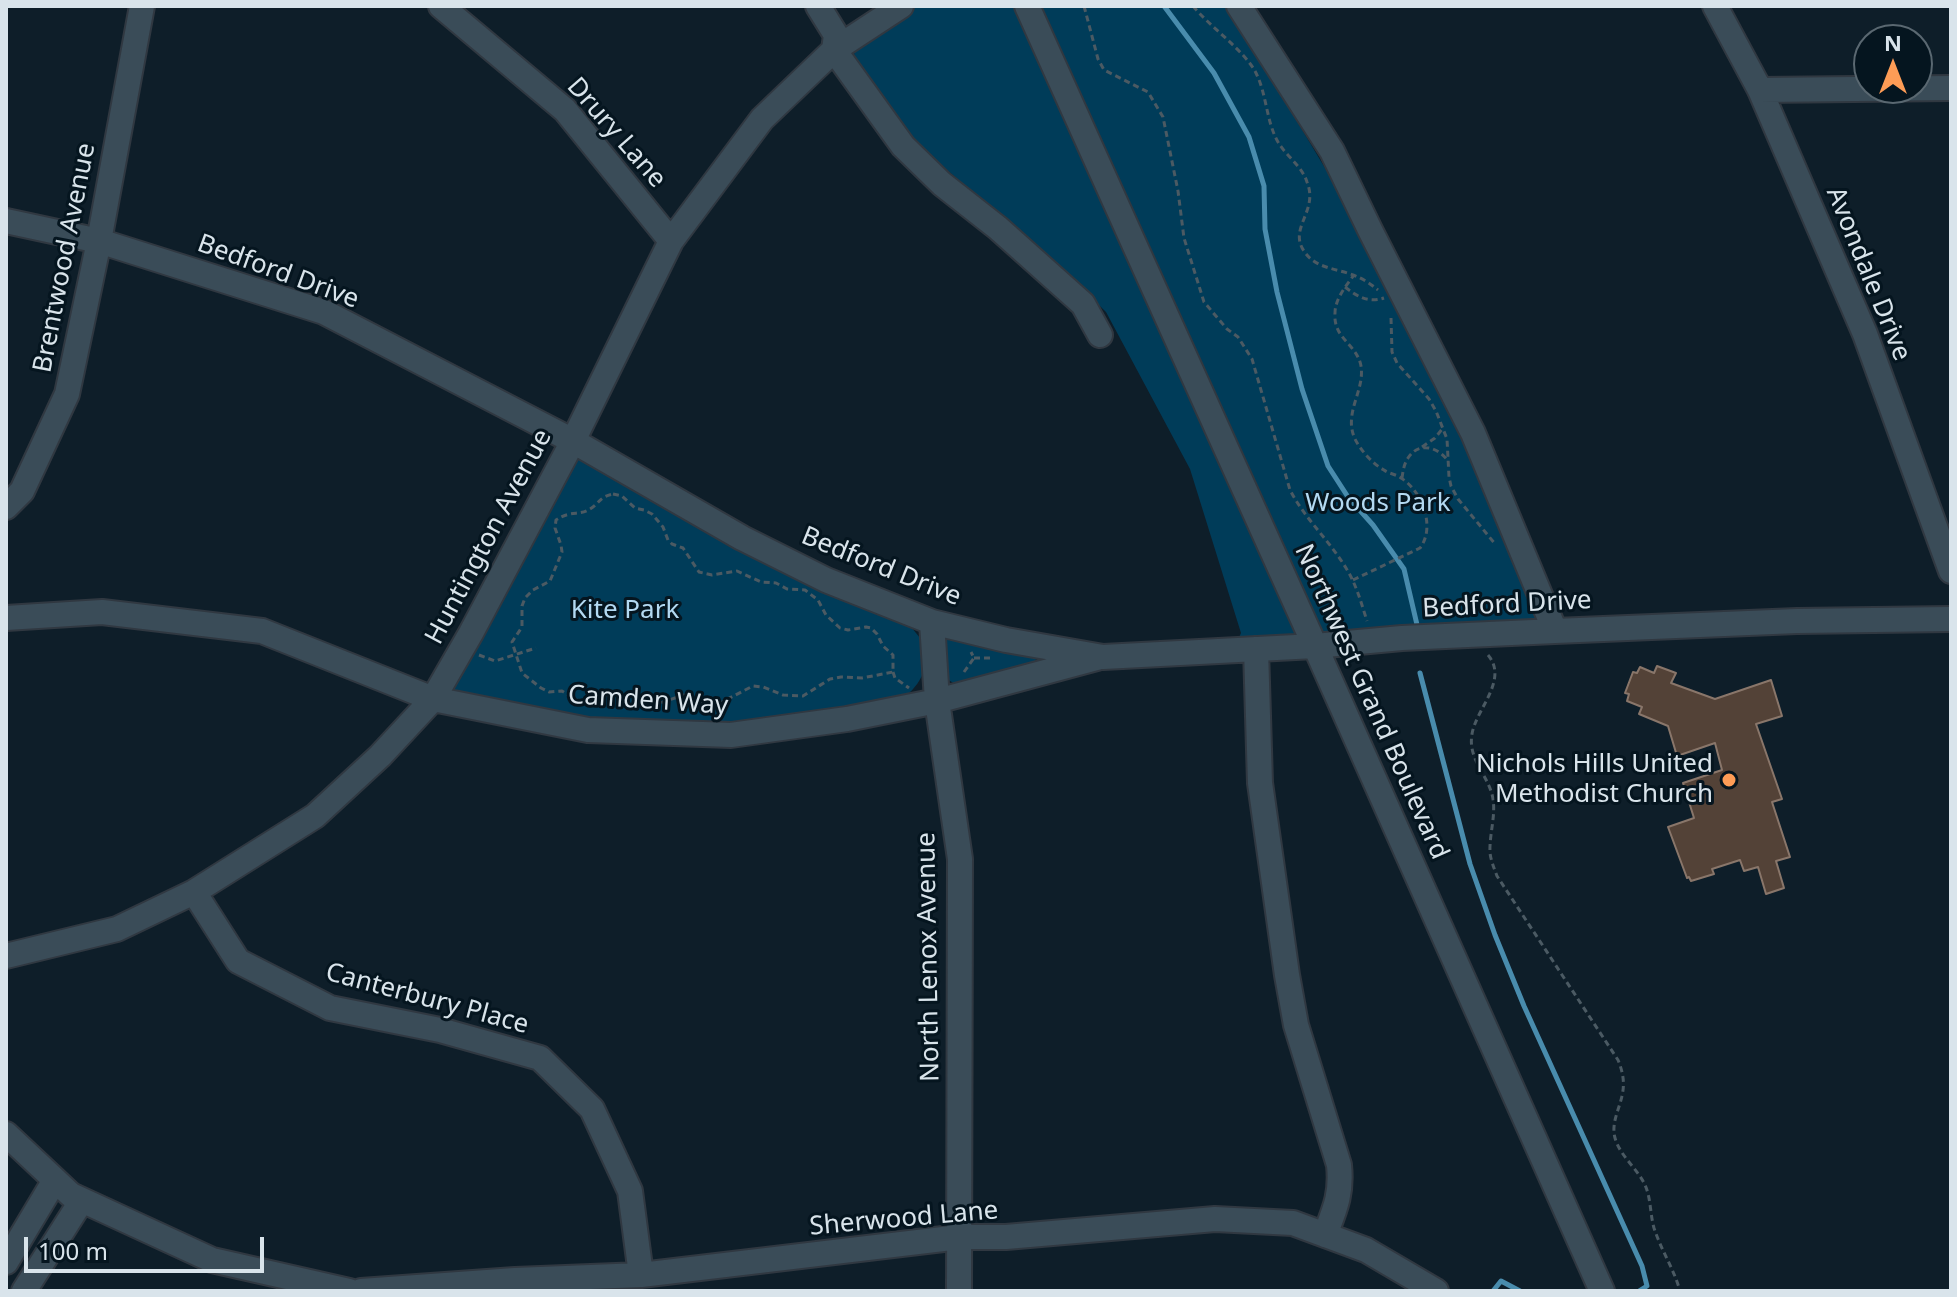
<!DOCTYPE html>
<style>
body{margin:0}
#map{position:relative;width:1957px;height:1297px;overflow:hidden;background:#0e1e29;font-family:"Noto Sans",sans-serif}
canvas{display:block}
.frame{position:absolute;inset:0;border:8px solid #d9e4eb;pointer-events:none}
.north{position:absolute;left:1853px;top:24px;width:80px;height:80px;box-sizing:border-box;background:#05151f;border:2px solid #5a6871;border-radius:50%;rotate:0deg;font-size:22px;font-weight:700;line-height:32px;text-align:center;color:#d9e4eb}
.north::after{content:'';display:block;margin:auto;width:28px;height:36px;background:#fd9c56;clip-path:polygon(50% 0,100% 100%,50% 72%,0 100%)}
.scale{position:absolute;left:24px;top:1237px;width:240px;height:36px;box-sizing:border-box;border:4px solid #d9e4eb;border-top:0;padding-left:10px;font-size:24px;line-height:28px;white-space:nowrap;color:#d9e4eb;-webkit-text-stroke:6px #05151f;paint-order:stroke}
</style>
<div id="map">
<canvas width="1957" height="1297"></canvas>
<div class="frame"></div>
<div class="north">N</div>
<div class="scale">100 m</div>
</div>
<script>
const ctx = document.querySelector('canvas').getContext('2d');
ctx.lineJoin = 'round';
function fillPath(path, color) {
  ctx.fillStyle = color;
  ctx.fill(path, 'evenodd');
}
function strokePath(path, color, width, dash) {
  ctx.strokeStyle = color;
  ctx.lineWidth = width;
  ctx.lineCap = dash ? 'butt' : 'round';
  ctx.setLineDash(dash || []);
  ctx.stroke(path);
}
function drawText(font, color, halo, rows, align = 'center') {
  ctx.font = font + ' "Noto Sans",sans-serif';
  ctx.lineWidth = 6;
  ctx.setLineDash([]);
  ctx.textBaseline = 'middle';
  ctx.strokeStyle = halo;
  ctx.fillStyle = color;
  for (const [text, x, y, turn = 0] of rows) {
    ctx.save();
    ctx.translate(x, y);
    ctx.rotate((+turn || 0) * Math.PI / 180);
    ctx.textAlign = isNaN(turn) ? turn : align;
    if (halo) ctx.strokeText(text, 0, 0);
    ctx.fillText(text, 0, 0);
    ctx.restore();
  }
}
const green = new Path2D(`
 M 913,6 L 1016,6 L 1297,629 L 1292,639 L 1237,642 L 1241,633 L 1190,469 L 1106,312 L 1060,267 L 912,140 L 856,62 L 854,54 L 857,46 Z
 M 1038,6 L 1228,6 L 1328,173 L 1383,276 L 1471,451 L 1538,614 L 1536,621 L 1322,635 Z
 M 580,457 L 910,625 C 913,630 919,636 922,641 C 932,664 921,685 903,698 L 773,724 L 610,726 L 454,693 L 452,686 L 573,458 Z
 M 951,636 L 1034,655 L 1036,659 L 1034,663 L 955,684 L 947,679 L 944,642 Z`);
const stream = new Path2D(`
 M 1164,6 L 1214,73 L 1249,137 L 1264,186 L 1265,229 L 1277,292 L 1302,389 L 1328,466 L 1348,497 L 1373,525 L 1404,569 L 1418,629
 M 1420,673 L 1470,864 L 1495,935 L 1524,1006 L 1642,1266 L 1647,1286 L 1639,1291
 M 1493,1291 L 1501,1281 L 1520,1291`);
const building = new Path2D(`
 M 1657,666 L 1676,673 L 1671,683 L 1715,699 L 1771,680 L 1782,716 L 1756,724 L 1782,799 L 1772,802 L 1790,857 L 1776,861 L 1784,888 L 1766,894 L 1758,867 L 1744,871 L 1740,860 L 1712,869 L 1714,874 L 1691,881 L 1689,877 L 1687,878 L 1668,827 L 1694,818 L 1683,783 L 1722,770 L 1715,743 L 1677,756 L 1668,726 L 1639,714 L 1642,707 L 1627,701 L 1629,694 L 1625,693 L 1633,672 L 1637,673 L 1640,667 L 1654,673 Z`);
const path = new Path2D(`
 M 1084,6 L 1098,59 L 1104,70 L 1148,92 L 1163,117 L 1178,191 L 1184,238 L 1204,302 L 1227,329 L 1238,337 L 1252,359 L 1290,490 C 1305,519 1329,540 1346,568 C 1356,584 1361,602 1367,621
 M 1193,6 C 1210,27 1245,51 1256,73 C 1267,95 1266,121 1278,142 C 1286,156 1302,166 1307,182 C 1319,211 1288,228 1304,251 C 1316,270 1339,268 1358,277 C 1365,280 1372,285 1378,290
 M 1345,287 C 1358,297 1368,303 1384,298
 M 1391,318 L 1392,352 L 1397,363 L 1429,399 L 1436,411 L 1447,439 L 1449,477 L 1451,486 L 1458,499 L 1496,545
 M 1422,447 L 1435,438 L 1443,428
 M 1402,478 C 1403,471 1404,464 1408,458 C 1419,441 1438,447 1448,461
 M 613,494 L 622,496 L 635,508 L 644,510 L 652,514 L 663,527 L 668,540 L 672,544 L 683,548 L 699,572 L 712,575 L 737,571 L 761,582 L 776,583 L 787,589 L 805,590 L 818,600 L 826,615 L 840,628 L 848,630 L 866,627 L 871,628 L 877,634 L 883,646 L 893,655 L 893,672 L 862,678 L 841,677 L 830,679 L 803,696 L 783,695 L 763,687 L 753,686 L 718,704 L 703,704 L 684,695 L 657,704 L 640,702 L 616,693 L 607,695 L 594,702 L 580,702 L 562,691 L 549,692 L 541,688 L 522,673 L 512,642 L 522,627 L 522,606 L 525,598 L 533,590 L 550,581 L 562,552 L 561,545 L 555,528 L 556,520 C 570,510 580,516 590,509 C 600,503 599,497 613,494 Z
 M 1353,580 L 1420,548 C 1436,527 1422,491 1401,478 C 1396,474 1389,474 1384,470 C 1373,464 1361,451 1355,439 C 1343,413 1365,391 1361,366 C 1357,344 1333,339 1335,313 C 1335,299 1346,286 1354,275
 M 1514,612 L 1518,604 L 1517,596
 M 479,655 L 495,661 L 536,648
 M 1488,655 C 1509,680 1476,709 1472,734 C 1468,757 1484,771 1491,791 C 1498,811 1489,832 1490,853 C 1491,861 1494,868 1497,876 L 1618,1060 C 1623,1072 1625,1083 1622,1096 C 1619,1110 1611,1123 1615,1138 C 1620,1156 1637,1168 1645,1185 C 1651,1198 1650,1214 1654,1228 C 1661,1250 1674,1269 1680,1291
 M 974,658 L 990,658
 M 893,672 L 895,678 L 909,688
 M 964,672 L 974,658 L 971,652`);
const minor = new Path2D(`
 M 441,6 L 565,110 L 671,241
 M 818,6 L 836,35 L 834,50 L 903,146 L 942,184 L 998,228 L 1083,304 L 1100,335
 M 1027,6 L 1315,646 L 1602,1291
 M 1239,6 L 1332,151 L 1370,230 L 1473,433 L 1555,631
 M 1715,6 L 1760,90 L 1865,334 L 1951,571
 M 1760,90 L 1951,88
 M 6,221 L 99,241 L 324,312 L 573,441 L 742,538 L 826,580 L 932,622 L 1006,640 L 1103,657 L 1315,646 L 1402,638 L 1555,631 L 1797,621 L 1951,619
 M 6,507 L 22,491 L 67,394 L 99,241 L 142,6
 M 6,618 L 102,612 L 262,631 L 433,699 L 588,730 L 731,735 L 847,719 L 937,701 L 1097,658
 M 932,622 L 937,701 L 960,859 L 959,1291
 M 1256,649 L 1260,783 L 1287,975 L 1296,1025 L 1339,1165 C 1342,1194 1335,1209 1325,1235
 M 194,892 L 238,961 L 330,1008 L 440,1030 L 540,1058 L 592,1109 L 630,1191 L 641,1275
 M 6,956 L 117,929 L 194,892 L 315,816 L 380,756 L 433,699 L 471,633 L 573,441 L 671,241 L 762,119 L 834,50 L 901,6
 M 6,1134 L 71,1195 L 212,1260 L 349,1291
 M 6,1262 L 55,1180
 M 24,1291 L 82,1200
 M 361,1291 L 515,1280 L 641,1275 L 960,1237 L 1006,1237 L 1215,1219 L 1293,1223 L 1366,1250 L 1436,1291`);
const markers = [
 [1729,780,8,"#fd9c56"]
];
const streetNames = [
 ["Drury Lane",616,133,49],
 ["Brentwood Avenue",65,258,-79],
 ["Bedford Drive",278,272,20],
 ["Avondale Drive",1868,274,68],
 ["Huntington Avenue",489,537,-62],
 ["Bedford Drive",881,567,22],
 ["Bedford Drive",1507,605,-3],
 ["Camden Way",648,701,4],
 ["Northwest Grand Boulevard",1371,702,66],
 ["North Lenox Avenue",929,957,-91],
 ["Canterbury Place",427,999,15],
 ["Sherwood Lane",904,1219,-5]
];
const parkNames = [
 ["Woods Park",1378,504],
 ["Kite Park",625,611]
];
const poiNames = [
 ["Nichols Hills United",1713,765],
 ["Methodist Church",1713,795]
];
fillPath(green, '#003c59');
strokePath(stream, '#498cad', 5);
fillPath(building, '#534237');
strokePath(building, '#89766a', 2);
strokePath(minor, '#303841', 28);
strokePath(path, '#4b5a63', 3, [6, 4]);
strokePath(minor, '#3a4c58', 24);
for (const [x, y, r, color] of markers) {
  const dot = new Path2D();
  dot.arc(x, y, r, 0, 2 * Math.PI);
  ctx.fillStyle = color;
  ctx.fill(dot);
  strokePath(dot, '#05151f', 3);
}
drawText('26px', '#d9e4eb', '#05151f', streetNames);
drawText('26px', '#b3d9f2', '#05151f', parkNames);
drawText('26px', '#d9e4eb', '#05151f', poiNames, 'right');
</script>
